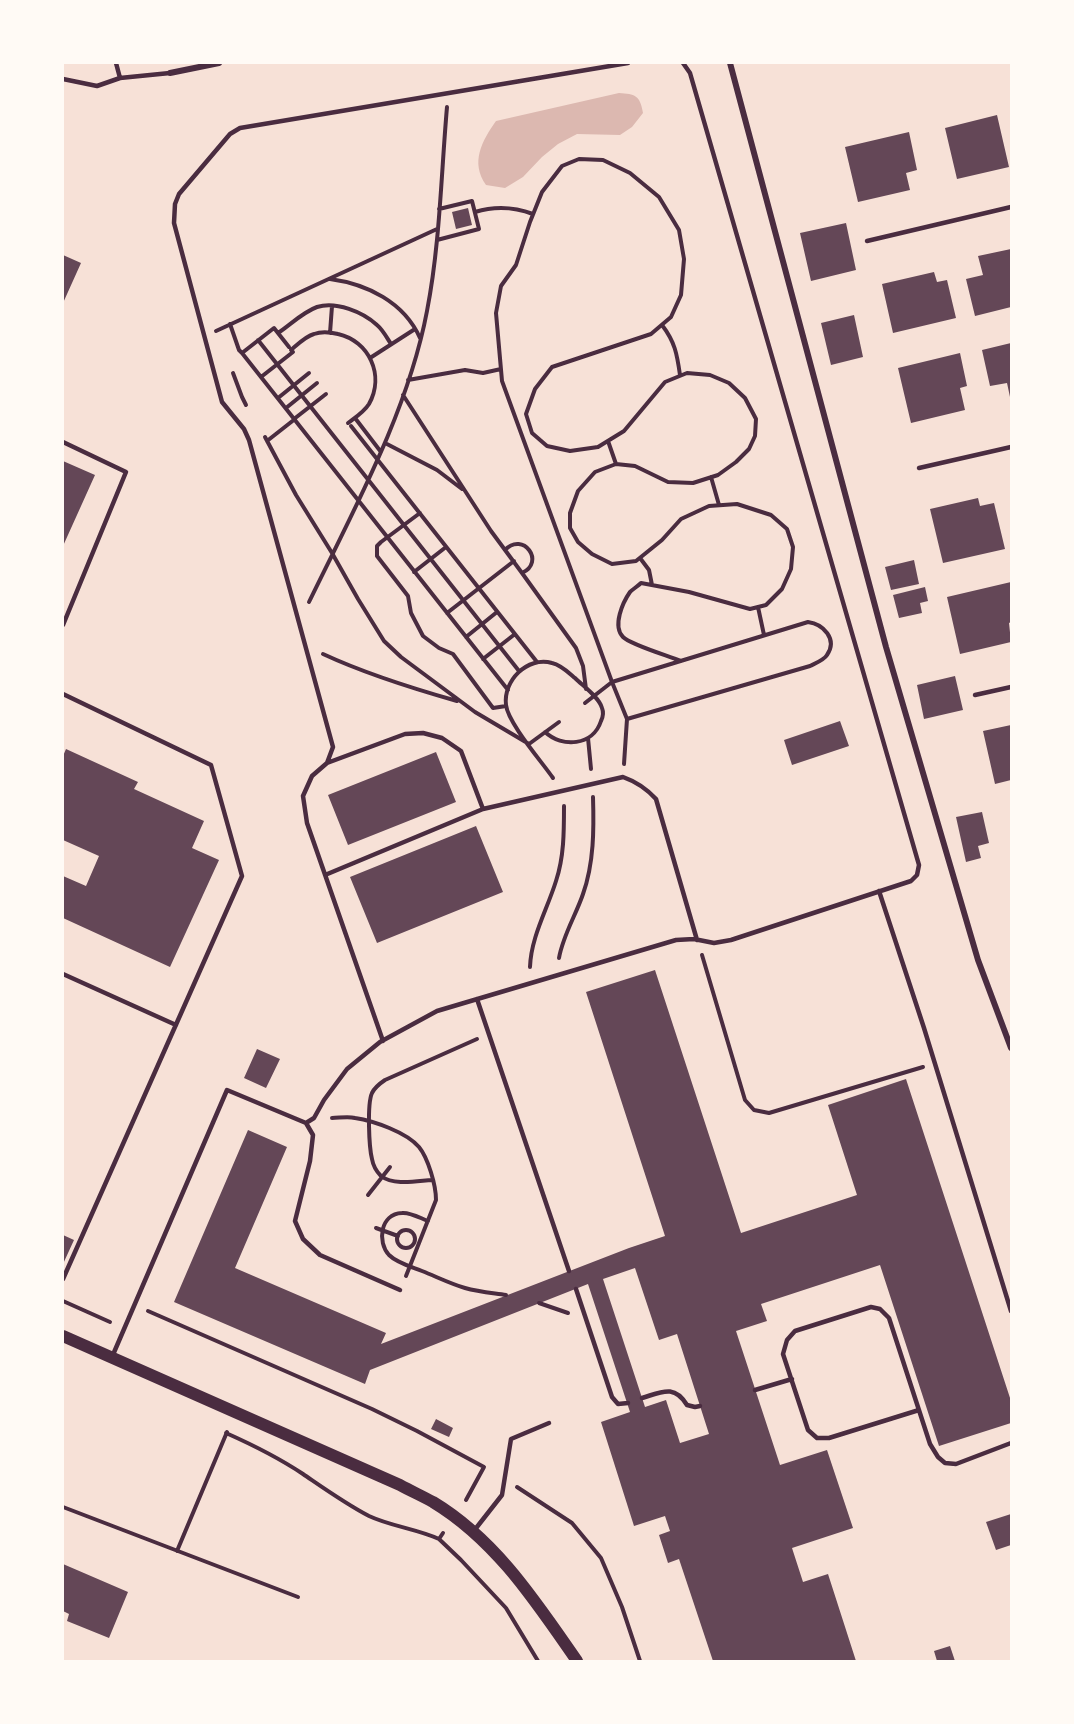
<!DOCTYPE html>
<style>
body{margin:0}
#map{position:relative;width:1074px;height:1724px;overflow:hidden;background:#f7e1d7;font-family:Manrope,sans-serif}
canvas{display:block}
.frame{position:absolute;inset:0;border:64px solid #fffaf5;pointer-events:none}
</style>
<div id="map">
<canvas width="1074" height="1724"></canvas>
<div class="frame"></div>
</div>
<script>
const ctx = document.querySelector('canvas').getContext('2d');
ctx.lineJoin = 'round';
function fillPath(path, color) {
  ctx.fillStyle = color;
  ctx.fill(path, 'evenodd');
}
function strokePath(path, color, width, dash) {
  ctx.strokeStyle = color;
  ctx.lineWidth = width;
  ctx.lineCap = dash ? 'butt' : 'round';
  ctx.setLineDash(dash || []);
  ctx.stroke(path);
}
const water = new Path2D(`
 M 619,93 C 635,94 640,95 643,113 L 632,127 L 620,135 L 577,134 L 558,144 L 542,157 L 523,177 L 505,188 L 486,185 C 470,162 482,141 496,121 Z`);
const building = new Path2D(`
 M 997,115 L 1009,167 L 957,179 L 945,128 Z
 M 909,132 L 917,170 L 906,173 L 910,190 L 858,202 L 845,147 Z
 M 468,208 L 472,225 L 456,229 L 452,212 Z
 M 846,223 L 856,270 L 811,281 L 800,233 Z
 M 1011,249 L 1011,307 L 975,316 L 966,279 L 983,275 L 978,256 Z
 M 63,255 L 81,263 L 63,303 Z
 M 934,272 L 937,282 L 947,280 L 956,318 L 893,333 L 882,284 Z
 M 854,315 L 863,357 L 831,365 L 821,323 Z
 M 1011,343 L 1011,397 L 1010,397 L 1007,383 L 990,386 L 982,350 Z
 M 960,353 L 967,386 L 960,388 L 965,410 L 911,423 L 898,368 Z
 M 63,461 L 95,475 L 63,546 Z
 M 978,498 L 980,506 L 994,503 L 1005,549 L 943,563 L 930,509 Z
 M 914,560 L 919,584 L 891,590 L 885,567 Z
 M 1011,582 L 1011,622 L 1009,623 L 1011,642 L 960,654 L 947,597 Z
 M 925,587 L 928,601 L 920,603 L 922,613 L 899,618 L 893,595 Z
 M 955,676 L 963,710 L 924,719 L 917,685 Z
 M 840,721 L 849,746 L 792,765 L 784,740 Z
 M 1011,725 L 1011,780 L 995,784 L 983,731 Z
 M 66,749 L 138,782 L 134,789 L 204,821 L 192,848 L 219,860 L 170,967 L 63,918 L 63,876 L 86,886 L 99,856 L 63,840 L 63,756 Z
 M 436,752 L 456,802 L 348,845 L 328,795 Z
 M 982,812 L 989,843 L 978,846 L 981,858 L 966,862 L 956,817 Z
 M 476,826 L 503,892 L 377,943 L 350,877 Z
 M 655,970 L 741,1233 L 857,1195 L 828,1105 L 906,1079 L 1011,1401 L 1011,1423 L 939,1446 L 880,1265 L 761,1304 L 767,1321 L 736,1331 L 780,1465 L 827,1450 L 853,1528 L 792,1548 L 803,1582 L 828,1574 L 856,1661 L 713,1661 L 679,1559 L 668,1563 L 659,1535 L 670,1531 L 665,1516 L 634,1526 L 601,1422 L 630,1412 L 588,1284 L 370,1370 L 365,1384 L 174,1302 L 248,1130 L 287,1147 L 235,1268 L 386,1333 L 381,1344 L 629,1248 L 665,1236 L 586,992 ZM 635,1268 L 659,1340 L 677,1334 L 709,1434 L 680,1443 L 666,1400 L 645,1407 L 603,1279 Z
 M 257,1049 L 280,1059 L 266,1088 L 244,1078 Z
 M 63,1235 L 74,1240 L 63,1264 Z
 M 436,1419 L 453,1428 L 449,1437 L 431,1429 Z
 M 1011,1514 L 1011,1545 L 996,1550 L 986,1522 Z
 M 63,1564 L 128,1592 L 109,1638 L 67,1621 L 69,1614 L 63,1611 Z
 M 950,1646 L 955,1661 L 937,1661 L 934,1651 Z`);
const path = new Path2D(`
 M 475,212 C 495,206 514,207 533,214
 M 437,240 L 479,229 L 472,201 L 439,209
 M 330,279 C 367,284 404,302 420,338
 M 230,324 L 239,350 L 242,353
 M 662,325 C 675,342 677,354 680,375
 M 216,331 L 437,229
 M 278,333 C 290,325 303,312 317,307 C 336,301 363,312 377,325 C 383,330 387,338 391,344
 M 330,333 L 332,306
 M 258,340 L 519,671
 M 289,347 L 274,328 L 242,353 L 508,690
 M 291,350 C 298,344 306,336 314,334 C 322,331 330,332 338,334 C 369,341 385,375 369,404 C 364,412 356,417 348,423
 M 370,358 L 415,329
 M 233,373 L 242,397 L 246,405
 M 261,377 L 293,352
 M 408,380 L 465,370 L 483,373 L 501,369
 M 403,395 L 491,531 L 522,573 C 546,562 523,531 505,550
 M 278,398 L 309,373
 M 286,408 L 317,383
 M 355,418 L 381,452
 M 294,419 L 326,394
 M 351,426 L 537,662
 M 265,437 L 296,495 L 332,553 L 358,599 L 384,641 L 401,657 L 475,712 L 529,744 L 559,722
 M 267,441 L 295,419
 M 608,441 L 616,464
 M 385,443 L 437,470 L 462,489
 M 711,477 L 719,505
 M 420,513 L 381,542 L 377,546 L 377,556 L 408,596 L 411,613 L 423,636 L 439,648 L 453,654 L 493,708 L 506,706
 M 640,558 L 649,570 L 652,585
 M 414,572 L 446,547
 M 522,573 L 576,648 L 583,666 L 586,689
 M 309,602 C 353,511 408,412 427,311 C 440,244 441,175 447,107
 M 758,607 L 764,635
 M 447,613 L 514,561
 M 466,637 L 497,612
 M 323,654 C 366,674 411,688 457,701
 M 483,659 L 515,634
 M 585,703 L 612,682 L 808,622 C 823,624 838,639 827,655 C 824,660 816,663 810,666 L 627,719 L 624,764
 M 627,719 L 612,682 L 502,381 L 496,313 L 501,286 L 516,265 L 530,222 L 542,192 L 562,166 L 579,159 L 603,160 L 630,173 L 659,197 L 679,230 L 684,259 L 681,295 L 671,317 L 651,334 L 552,367 L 535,389 L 526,414 L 532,433 L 547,446 L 570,451 L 598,447 L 624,431 L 665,382 L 687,373 L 710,375 L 729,383 L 745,398 L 756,419 L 755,436 L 749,449 L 736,462 L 718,475 L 693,483 L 668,482 L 635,466 L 616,464 L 595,472 L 578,491 L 570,513 L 570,528 L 578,542 L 592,554 L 612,564 L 636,561 L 662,540 L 681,519 L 709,506 L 737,504 L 771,515 L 787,529 L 793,547 L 791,569 L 782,589 L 766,605 L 750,609 L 689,592 L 641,583 C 638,586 633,589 630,592 C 623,602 612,626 623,637 C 631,645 669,656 681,661
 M 545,732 C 562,748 593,746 601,721 C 603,717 604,713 602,708 C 599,697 583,686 575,678 C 568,672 561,665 552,663 C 527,656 503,681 506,705 C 508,723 542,762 553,778
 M 588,738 L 591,769
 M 702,955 L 745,1100 L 754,1110 L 769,1113 L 923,1067
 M 559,958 C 563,935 576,915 583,894 C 594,863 594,829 593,797
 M 530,967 C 531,937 547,910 556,881 C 564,857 564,832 564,806
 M 332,1118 C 339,1118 348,1116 355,1118 C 374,1121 406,1132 419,1147 C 428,1158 436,1185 436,1200 L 406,1276
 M 432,1180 C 417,1181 394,1186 381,1176 C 377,1172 373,1165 372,1159 C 369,1147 367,1104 372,1093 C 375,1087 379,1084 385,1080 L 477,1039
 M 368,1195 L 390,1167
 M 428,1221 C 420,1218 410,1212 402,1213 C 380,1214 377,1242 389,1255 C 397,1263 412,1267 422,1271 C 437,1277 451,1284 465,1288 C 479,1292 493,1293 506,1295
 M 376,1228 L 398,1236
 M397 1239a9 9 0 1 1 18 0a9 9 0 1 1-18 0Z
 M 63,1301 L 110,1322
 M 539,1303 L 568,1313
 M 148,1311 L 372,1409 L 417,1431 L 484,1467 L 466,1500
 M 226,1433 C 253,1445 279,1458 303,1474 C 325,1489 346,1504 369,1516 C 390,1526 417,1529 439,1539 L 443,1533
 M 517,1487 L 572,1523 L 601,1558 L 622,1607 L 640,1661
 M 63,1507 L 298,1597
 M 439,1539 L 461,1560 L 506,1608 L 538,1661
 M 177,1551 L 227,1432`);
const service = new Path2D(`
 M 116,63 L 120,78
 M 63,79 L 97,86 L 120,78 L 170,73
 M 867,241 L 1011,207
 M 63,442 L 126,472 L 63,625
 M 919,468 L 1011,447
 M 63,694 L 211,765 L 242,876 L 63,1279
 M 975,695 L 1011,687
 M 327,763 L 405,734 L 423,733 L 442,738 L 461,751 L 483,809
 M 325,875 L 483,809 L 623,777 C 637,782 646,788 656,799 L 697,940
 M 879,891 L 924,1028 L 1011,1311
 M 63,974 L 176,1025
 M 477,999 L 569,1271
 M 383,1041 L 307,823 L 303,796 L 312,776 L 327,763 L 333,747 L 249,440 L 244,429 L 222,402 L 174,223 L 175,204 L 179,194 L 230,134 L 240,128 L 628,63
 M 306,1123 L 314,1118 L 324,1100 L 347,1069 L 380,1042 L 437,1011 L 676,940 L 694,939 L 714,943 L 731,940 L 911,881 L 917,875 L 919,865 L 690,73 L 683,63
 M 576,1289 L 612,1397 L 618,1404 L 628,1403
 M 112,1357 L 227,1090 L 306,1123 L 313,1135 L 310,1161 L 295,1221 L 303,1239 L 320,1255 L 400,1290
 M 755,1390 L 792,1379
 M 642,1398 C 662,1392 674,1384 687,1405 L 695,1407 L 700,1406
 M 919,1410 L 829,1438 L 817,1438 L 808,1430 L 783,1354 L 787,1340 L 795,1331 L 871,1307 L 880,1309 L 889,1318 L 930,1444 L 938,1457 L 945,1463 L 956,1464 L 1011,1443
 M 473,1532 L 502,1495 L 511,1439 L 549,1423`);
const minor = new Path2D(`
 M 730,63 L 886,647 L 978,960 L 1011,1048
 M 170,73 L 219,63`);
const secondary = new Path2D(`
 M 63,1336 L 400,1485 C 411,1491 422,1496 433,1502 C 496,1540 536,1602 577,1661`);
fillPath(water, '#dcb8b0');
fillPath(building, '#644757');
strokePath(path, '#4a2c40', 4);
strokePath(service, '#4a2c40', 4.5);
strokePath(minor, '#4a2c40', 6);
strokePath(secondary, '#4a2c40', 12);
</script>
